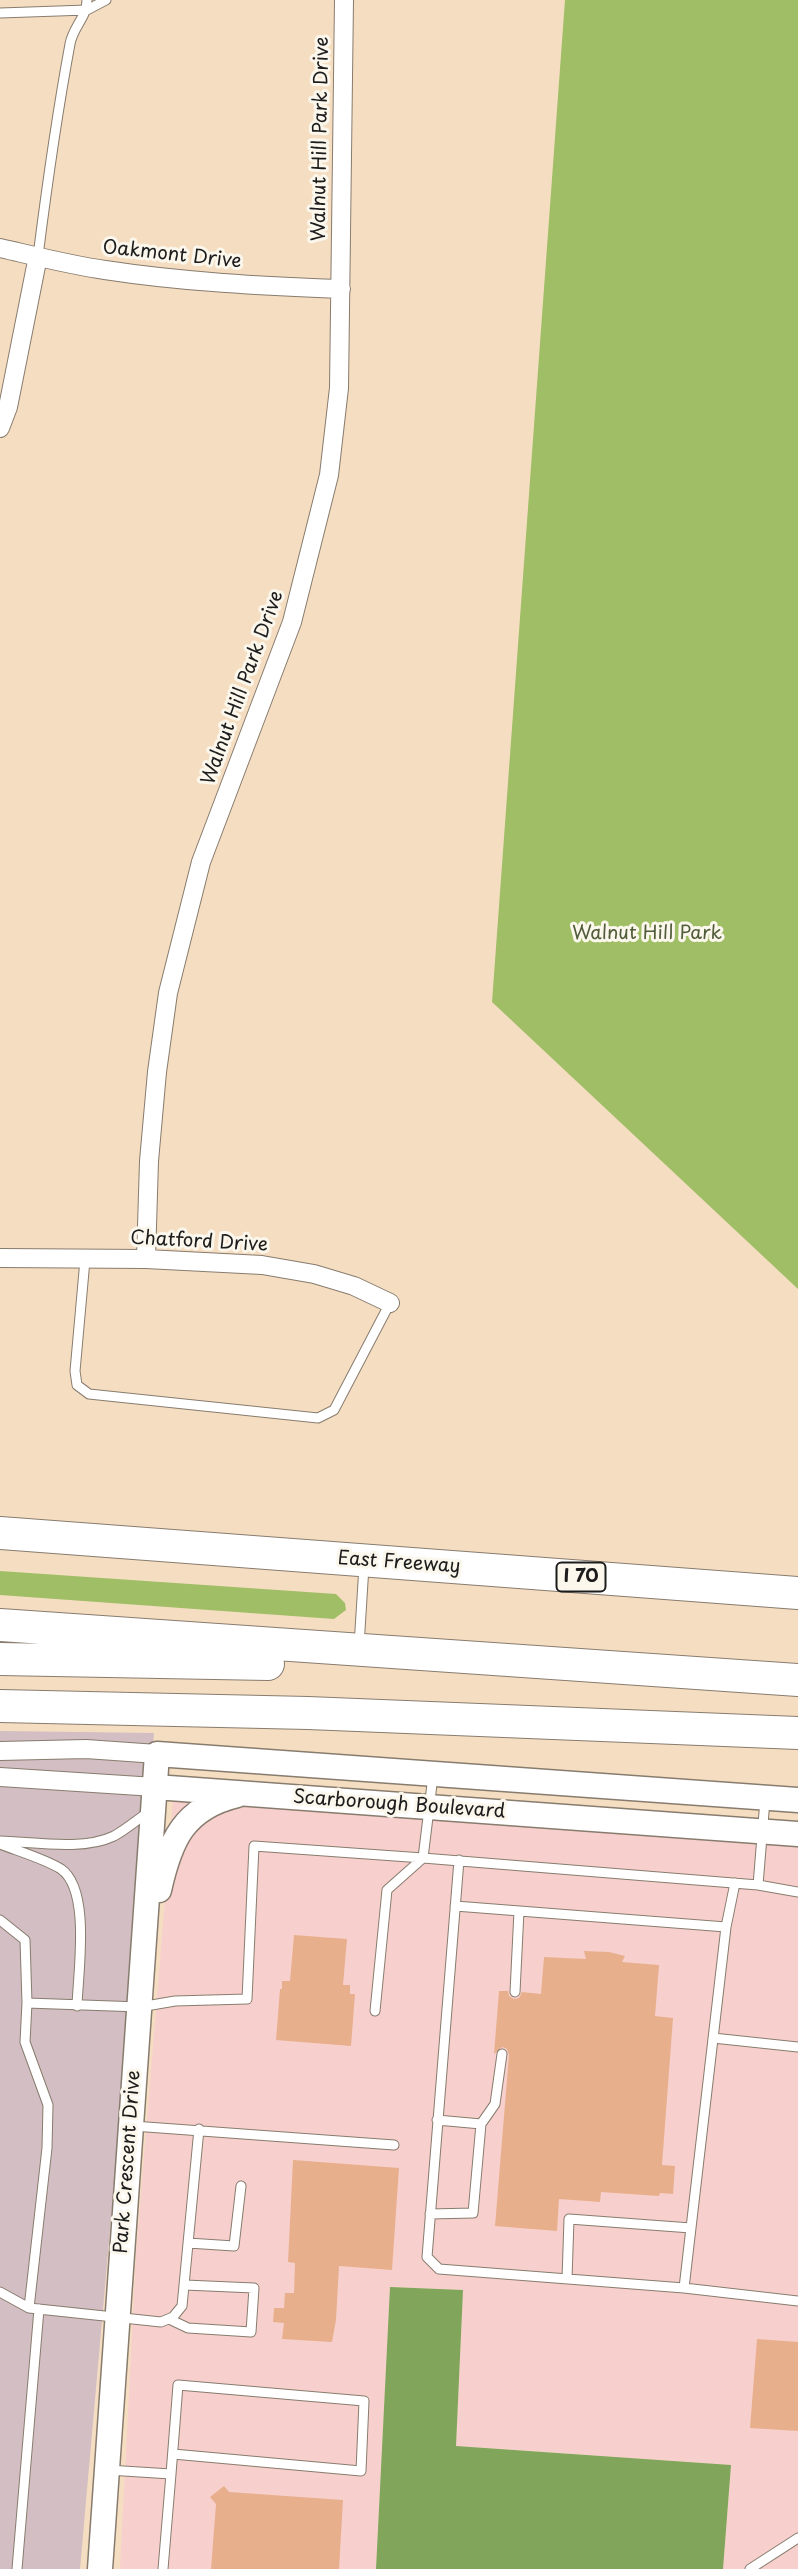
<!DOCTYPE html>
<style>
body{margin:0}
canvas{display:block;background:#f5ddc1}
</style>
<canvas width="798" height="2569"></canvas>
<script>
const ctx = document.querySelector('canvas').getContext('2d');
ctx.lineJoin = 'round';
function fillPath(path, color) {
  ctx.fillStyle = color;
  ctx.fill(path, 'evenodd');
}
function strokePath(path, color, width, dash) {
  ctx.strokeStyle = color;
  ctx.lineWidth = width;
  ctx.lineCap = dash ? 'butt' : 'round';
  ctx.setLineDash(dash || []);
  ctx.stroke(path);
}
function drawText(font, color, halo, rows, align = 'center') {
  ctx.font = font + ' "Playpen Sans",sans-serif';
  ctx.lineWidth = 6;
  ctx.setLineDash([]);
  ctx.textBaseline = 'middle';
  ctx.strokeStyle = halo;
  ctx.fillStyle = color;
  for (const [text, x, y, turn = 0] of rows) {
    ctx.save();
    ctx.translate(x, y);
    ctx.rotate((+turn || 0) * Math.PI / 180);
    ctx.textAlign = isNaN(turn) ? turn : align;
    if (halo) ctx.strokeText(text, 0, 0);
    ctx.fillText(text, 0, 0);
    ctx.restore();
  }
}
const built = new Path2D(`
 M 173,1801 L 798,1847 L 798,2569 L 723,2569 L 731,2465 L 456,2446 L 463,2290 L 390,2287 L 376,2569 L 120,2569 L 136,2254 Z`);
const industrial = new Path2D(`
 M 0,1731 L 154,1733 L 80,2569 L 0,2569 Z`);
const green = new Path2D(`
 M 565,0 L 798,0 L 798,1289 L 492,1002 Z
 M 0,1571 L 336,1594 L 345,1603 L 346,1610 L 334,1619 L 0,1595 Z`);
const forest = new Path2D(`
 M 390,2287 L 463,2290 L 456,2446 L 731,2465 L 723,2569 L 376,2569 Z`);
const building = new Path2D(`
 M 294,1935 L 347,1939 L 343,1985 L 350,1985 L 350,1994 L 355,1994 L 351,2046 L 276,2040 L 280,1989 L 282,1989 L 282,1981 L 290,1981 Z
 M 584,1951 L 609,1952 L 625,1956 L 622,1962 L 659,1965 L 655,2016 L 673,2018 L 662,2165 L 675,2166 L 673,2194 L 660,2193 L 659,2196 L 601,2192 L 600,2202 L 559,2199 L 557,2231 L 495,2226 L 509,2055 L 507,2049 L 502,2047 L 494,2054 L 499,1991 L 508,1991 L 509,1996 L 514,1999 L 519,1998 L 522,1992 L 541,1994 L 544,1957 L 586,1959 Z
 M 293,2160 L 399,2168 L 392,2270 L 339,2266 L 336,2320 L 332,2342 L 282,2339 L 284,2323 L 273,2322 L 274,2308 L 284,2308 L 285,2293 L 294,2293 L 295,2263 L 288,2262 Z
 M 757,2339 L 798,2342 L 798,2431 L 750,2428 Z
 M 224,2486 L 229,2492 L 343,2500 L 339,2569 L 211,2569 L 216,2504 L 210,2497 Z`);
const lane = new Path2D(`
 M 0,13 L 87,10 L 106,0
 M 38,256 C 47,185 57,114 70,44 C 73,27 87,17 87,0
 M 85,1260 L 75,1371 L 77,1385 L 89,1394 L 318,1418 L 334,1410 L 390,1303
 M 359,1646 L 364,1566
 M 433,1776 L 423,1858 L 758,1885 L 798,1892
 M 0,1841 C 34,1842 83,1851 114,1836 C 127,1829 138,1819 150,1811
 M 0,1844 C 18,1851 45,1859 61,1869 C 91,1890 78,1972 77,2006
 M 459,1860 L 427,2257 L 439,2269 L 684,2288 L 798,2301
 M 758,1885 L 765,1800
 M 455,1906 L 726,1927
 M 0,1920 L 25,1940 L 27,2003
 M 515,1992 L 519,1911
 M 375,2011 L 387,1890 L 423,1858
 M 713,2038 L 798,2047
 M 481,2124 L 495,2104 L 502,2054
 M 133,2126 L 394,2145
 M 430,2214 L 473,2213 L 481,2124 L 437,2120
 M 188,2243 L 234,2246 L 241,2186
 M 567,2279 L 569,2219 L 691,2228
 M 684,2288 L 726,1927 L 735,1883
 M 0,2292 L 29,2308 L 161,2322 L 173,2317 L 182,2306 L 199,2129
 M 29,2308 L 47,2148 L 48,2105 L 25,2042 L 27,2003 L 140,2007 L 175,2001 L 247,1999 L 254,1846 L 423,1858
 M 169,2319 L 188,2328 L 251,2332 L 254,2288 L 185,2285
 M 108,2470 L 171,2474 L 163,2569
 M 171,2474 L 178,2385 L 364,2401 L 361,2471 L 173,2454
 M 17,2569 L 39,2309
 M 750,2569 L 798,2538`);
const street = new Path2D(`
 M 0,248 C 35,256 70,265 105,270 C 183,282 262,286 341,289
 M 0,428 L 8,407 L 38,256
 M 0,1258 L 146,1259 L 262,1265 L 314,1274 L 354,1286 L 390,1303
 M 146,1259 L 149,1161 L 157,1072 L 168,993 L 201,862 L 292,622 L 329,475 L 339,388 L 344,0
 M 0,1751 L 86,1749 L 157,1754
 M 0,1777 L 155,1787`);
const secondary = new Path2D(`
 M 155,1787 L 798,1834
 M 159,1890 C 170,1841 183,1808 237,1795
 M 100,2569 L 157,1754 L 798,1800`);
const highway = new Path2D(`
 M 0,1533 L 798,1593
 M 0,1625 L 798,1680
 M 0,1659 L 268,1664
 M 0,1706 L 308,1713 L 798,1733`);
const shields = [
 [581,1577,49]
];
const shieldNames = [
 ["I 70",581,1577]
];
const streetNames = [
 ["Walnut Hill Park Drive",321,139,-89],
 ["Oakmont Drive",172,255,6],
 ["Walnut Hill Park Drive",243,688,-70],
 ["Chatford Drive",199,1242,3],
 ["East Freeway",399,1563,4],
 ["Scarborough Boulevard",399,1805,4],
 ["Park Crescent Drive",128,2162,-86]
];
const parkNames = [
 ["Walnut Hill Park",647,934]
];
fillPath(built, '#f7d0cd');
fillPath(industrial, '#d2bec3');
fillPath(green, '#a0be66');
fillPath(forest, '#80a55b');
fillPath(building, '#e8af8c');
strokePath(lane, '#887c6e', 11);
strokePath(street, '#887c6e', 20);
strokePath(secondary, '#887c6e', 27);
strokePath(highway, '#887c6e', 34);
strokePath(lane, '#fff', 9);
strokePath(street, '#fff', 18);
strokePath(secondary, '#fff', 24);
strokePath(highway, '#fff', 32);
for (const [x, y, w] of shields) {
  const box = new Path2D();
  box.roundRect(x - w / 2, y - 14.5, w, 29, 5);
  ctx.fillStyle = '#fbf7ec';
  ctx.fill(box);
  strokePath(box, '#1c1c1c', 2);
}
drawText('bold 18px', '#1c1c1c', null, shieldNames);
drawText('19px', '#1c1c1c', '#fbf7ec', streetNames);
drawText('19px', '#515d3a', '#fbf7ec', parkNames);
</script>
